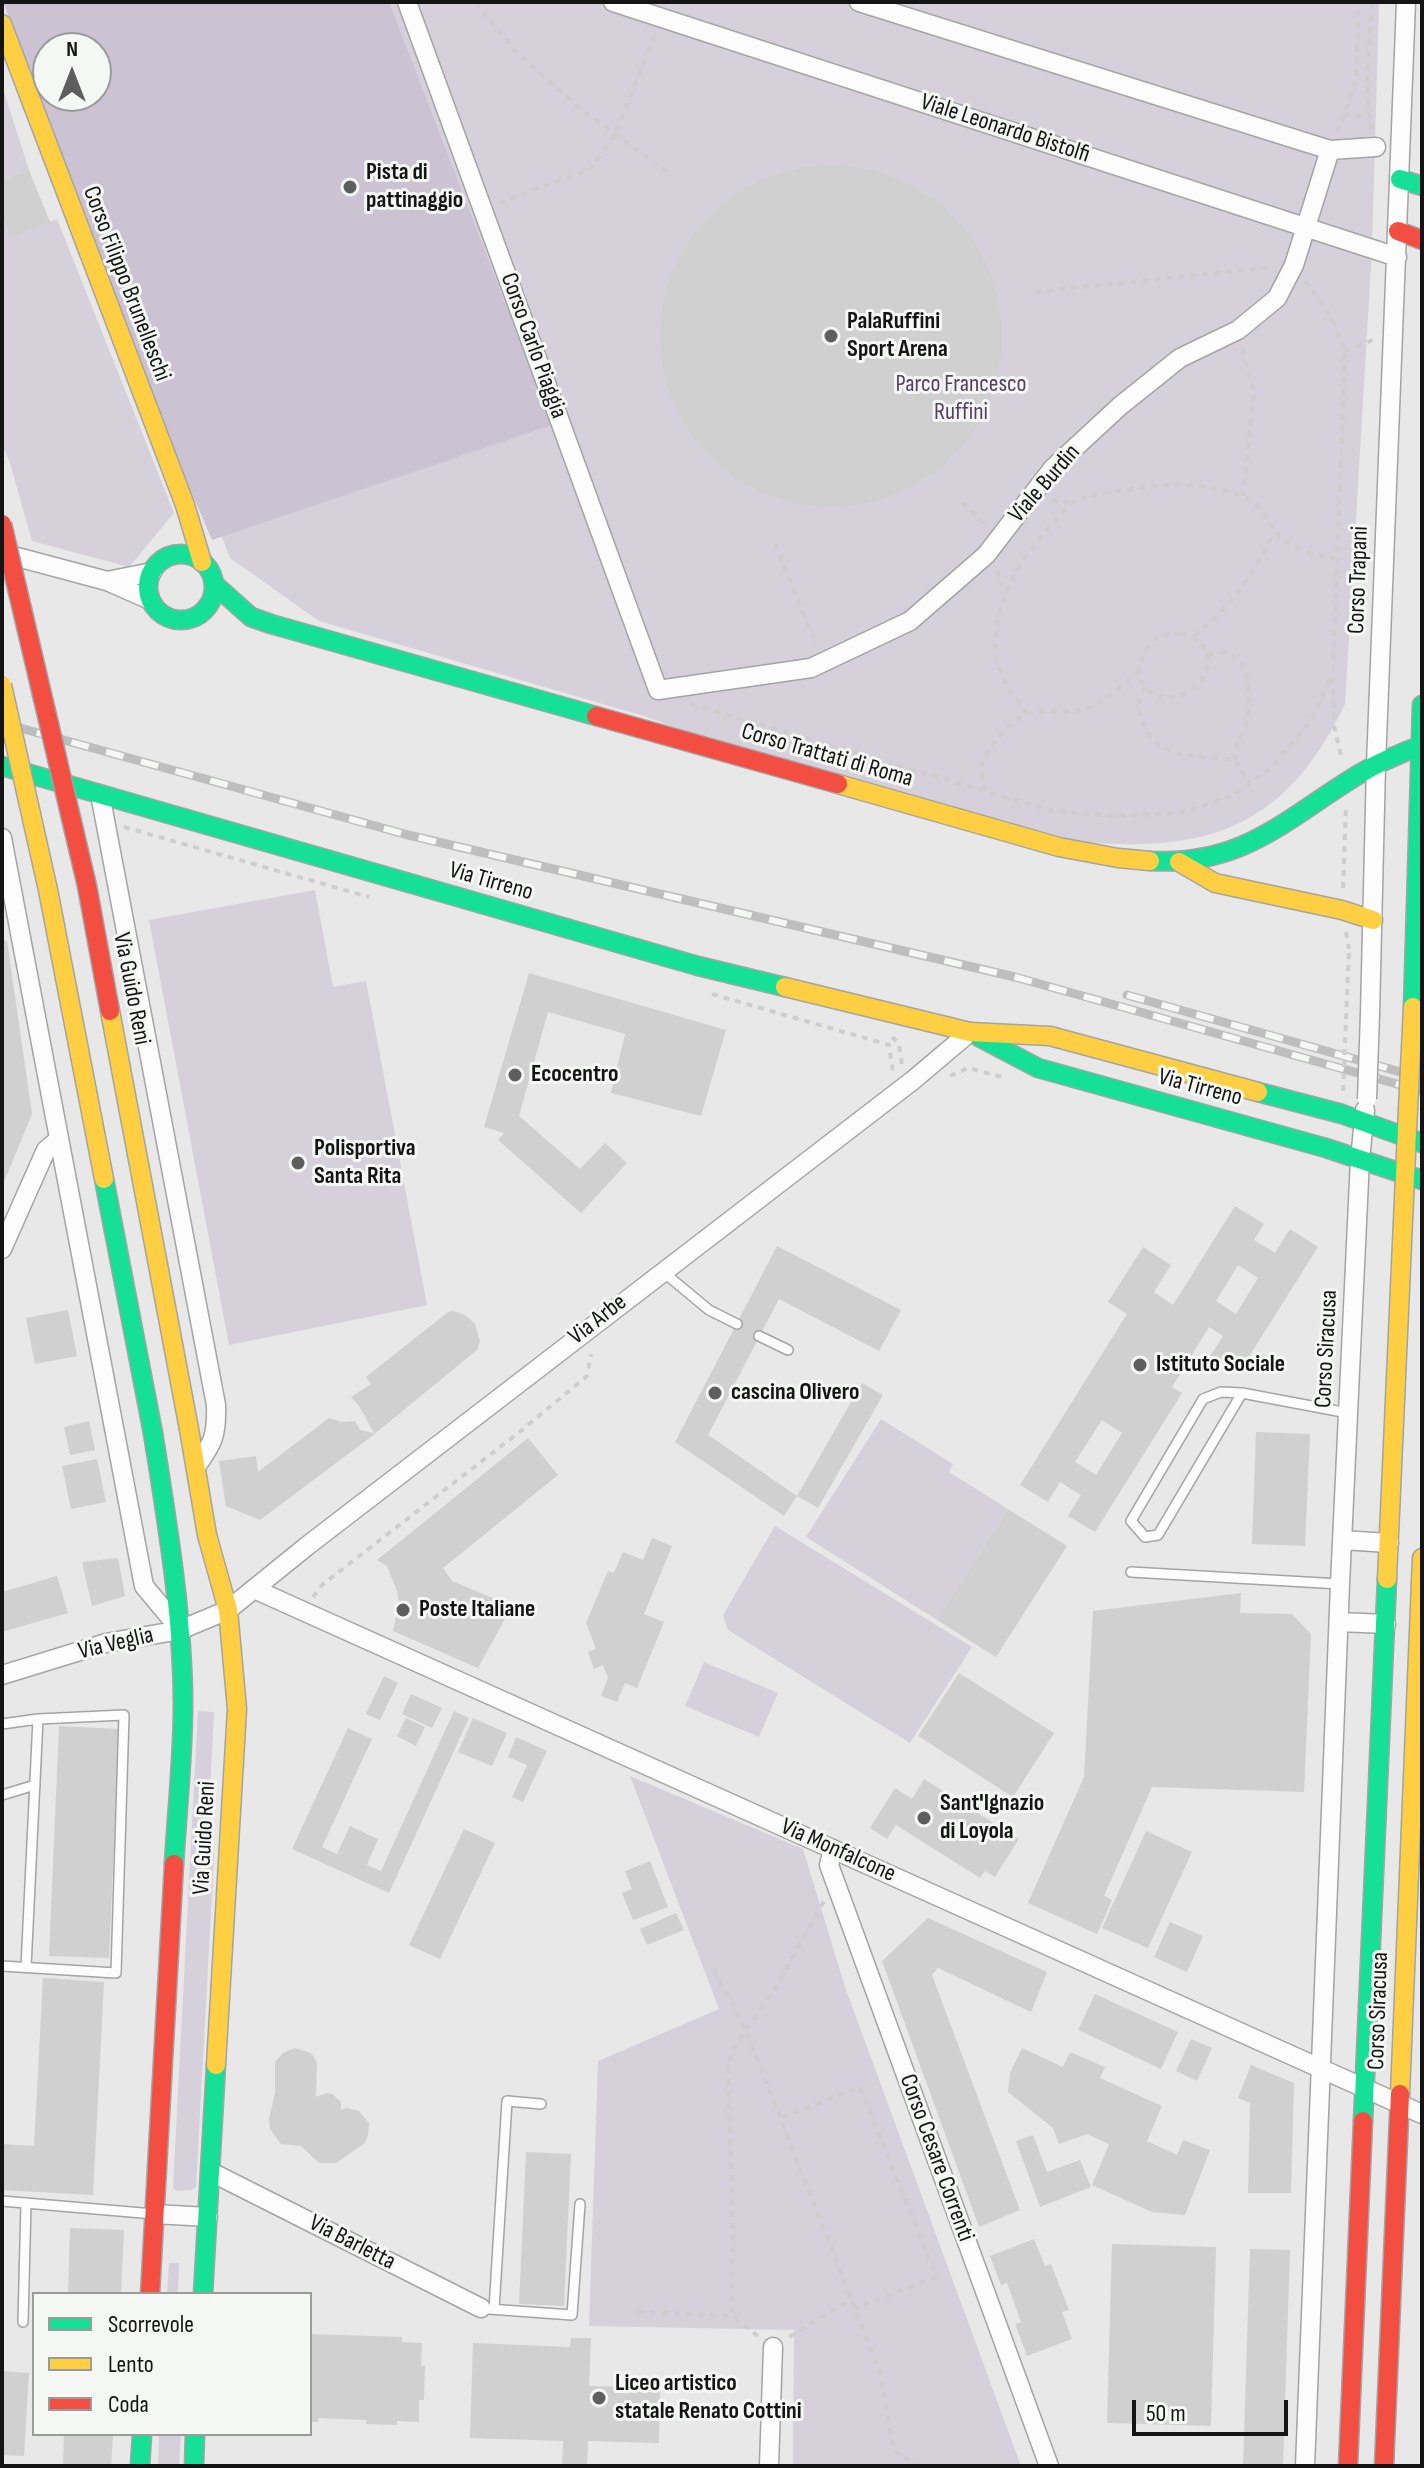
<!DOCTYPE html>
<style>
body{margin:0}
#map{position:relative;width:1424px;height:2468px;overflow:hidden;background:#e7e8e7;font-family:"Sofia Sans Condensed",sans-serif}
canvas{display:block}
.frame{position:absolute;inset:0;border:4px solid #131413;pointer-events:none}
.legend{position:absolute;left:32px;top:2292px;width:280px;height:144px;box-sizing:border-box;background:#f4f7f3;border:2px solid #9a9c99;margin:0;padding:10px 14px;list-style:none;font-size:24px;color:#131413}
.legend li{display:flex;align-items:center;gap:16px;height:40px}
.legend b{width:40px;border:2px solid #9a9c99}
.north{position:absolute;left:32px;top:32px;width:80px;height:80px;box-sizing:border-box;background:#f4f7f3;border:2px solid #9a9c99;border-radius:50%;rotate:0deg;font-size:22px;font-weight:700;line-height:32px;text-align:center;color:#131413}
.north::after{content:'';display:block;margin:auto;width:28px;height:36px;background:#5d5e5d;clip-path:polygon(50% 0,100% 100%,50% 72%,0 100%)}
.scale{position:absolute;left:1132px;top:2400px;width:156px;height:36px;box-sizing:border-box;border:4px solid #131413;border-top:0;padding-left:10px;font-size:24px;line-height:28px;white-space:nowrap;color:#131413;-webkit-text-stroke:6px #f4f7f3;paint-order:stroke}
</style>
<div id="map">
<canvas width="1424" height="2468"></canvas>
<div class="frame"></div>
<ul class="legend">
<li><b style="height:10px;background:#16e098"></b>Scorrevole</li>
<li><b style="height:10px;background:#ffcf43"></b>Lento</li>
<li><b style="height:10px;background:#f24e42"></b>Coda</li>
</ul>
<div class="north">N</div>
<div class="scale">50 m</div>
</div>
<script>
const ctx = document.querySelector('canvas').getContext('2d');
ctx.lineJoin = 'round';
function fillPath(path, color) {
  ctx.fillStyle = color;
  ctx.fill(path, 'evenodd');
}
function strokePath(path, color, width, dash) {
  ctx.strokeStyle = color;
  ctx.lineWidth = width;
  ctx.lineCap = dash ? 'butt' : 'round';
  ctx.setLineDash(dash || []);
  ctx.stroke(path);
}
function drawText(font, color, halo, rows, align = 'center') {
  ctx.font = font + ' "Sofia Sans Condensed",sans-serif';
  ctx.lineWidth = 6;
  ctx.setLineDash([]);
  ctx.textBaseline = 'middle';
  ctx.strokeStyle = halo;
  ctx.fillStyle = color;
  for (const [text, x, y, turn = 0] of rows) {
    ctx.save();
    ctx.translate(x, y);
    ctx.rotate((+turn || 0) * Math.PI / 180);
    ctx.textAlign = isNaN(turn) ? turn : align;
    if (halo) ctx.strokeText(text, 0, 0);
    ctx.fillText(text, 0, 0);
    ctx.restore();
  }
}
const green = new Path2D(`
 M 18,2 L 1379,2 L 1372,249 L 1345,704 C 1287,825 1212,853 1082,842 L 736,750 L 647,717 L 319,621 L 230,558 L 54,96 L 96,96 L 96,48 L 48,48 Z
 M 2,86 L 29,170 L 2,180 Z
 M 2,215 L 11,237 L 57,219 L 174,513 L 129,567 L 32,541 L 10,463 L 2,444 Z
 M 315,890 L 333,987 L 366,981 L 427,1305 L 229,1345 L 149,920 Z
 M 881,1419 L 953,1464 L 949,1472 L 1008,1509 L 937,1620 L 806,1537 Z
 M 775,1526 L 972,1647 L 910,1743 L 728,1630 L 723,1615 Z
 M 704,1662 L 778,1693 L 759,1737 L 685,1706 Z
 M 198,1711 L 214,1712 L 209,1811 L 214,1857 L 196,2187 L 191,2190 L 176,2191 L 173,2187 Z
 M 630,1776 L 803,1849 L 845,1987 L 1021,2466 L 793,2466 L 794,2330 L 589,2326 L 598,2061 L 719,2009 Z
 M 169,2263 L 179,2263 L 178,2294 L 167,2294 Z
 M 159,2434 L 181,2434 L 179,2466 L 158,2466 Z`);
const forest = new Path2D(`
 M 3,2 L 389,2 L 552,425 L 212,540 L 172,447 ZM 48,48 L 96,48 L 96,96 L 48,96 Z`);
const building = new Path2D(`
 M660 336a171 171 0 1 1 342 0a171 171 0 1 1-342 0Z
 M 29,170 L 50,222 L 11,238 L 2,215 L 2,180 Z
 M 2,940 L 7,941 L 32,1114 L 2,1187 Z
 M 529,973 L 726,1030 L 701,1116 L 611,1093 L 625,1034 L 548,1012 L 519,1116 L 580,1169 L 605,1143 L 627,1163 L 581,1213 L 498,1140 L 504,1133 L 484,1127 Z
 M 1235,1206 L 1264,1224 L 1254,1240 L 1275,1253 L 1290,1229 L 1318,1247 L 1238,1374 L 1210,1356 L 1223,1336 L 1209,1327 L 1172,1387 L 1182,1393 L 1095,1532 L 1068,1516 L 1081,1495 L 1060,1482 L 1048,1502 L 1020,1485 L 1127,1314 L 1108,1302 L 1143,1247 L 1171,1265 L 1154,1292 L 1173,1305 ZM 1238,1265 L 1258,1278 L 1236,1314 L 1216,1301 ZM 1102,1420 L 1122,1433 L 1096,1475 L 1075,1462 Z
 M 777,1246 L 901,1310 L 879,1351 L 779,1299 L 708,1435 L 797,1496 L 784,1516 L 675,1442 Z
 M 68,1310 L 77,1356 L 35,1364 L 26,1318 Z
 M 453,1311 L 465,1315 L 475,1324 L 480,1341 L 477,1350 L 372,1436 L 260,1520 L 226,1506 L 219,1461 L 256,1456 L 258,1472 L 329,1418 L 341,1422 L 355,1421 L 360,1430 L 374,1433 L 359,1406 L 351,1397 L 371,1384 L 366,1377 L 448,1312 Z
 M 862,1383 L 883,1395 L 818,1508 L 797,1496 Z
 M 89,1421 L 95,1450 L 70,1455 L 64,1427 Z
 M 1256,1432 L 1310,1434 L 1305,1546 L 1252,1544 Z
 M 528,1438 L 558,1475 L 443,1568 L 452,1581 L 512,1606 L 478,1668 L 393,1631 L 399,1604 L 397,1591 L 387,1566 L 377,1560 Z
 M 97,1459 L 106,1502 L 71,1509 L 62,1466 Z
 M 1008,1509 L 1067,1546 L 996,1657 L 937,1620 Z
 M 652,1538 L 672,1546 L 644,1614 L 664,1622 L 637,1688 L 625,1683 L 617,1702 L 601,1696 L 608,1678 L 603,1665 L 594,1669 L 588,1652 L 596,1649 L 586,1623 L 608,1571 L 614,1573 L 623,1552 L 643,1560 Z
 M 118,1558 L 125,1596 L 92,1606 L 82,1562 Z
 M 57,1576 L 68,1613 L 2,1632 L 2,1592 Z
 M 1241,1593 L 1240,1613 L 1292,1614 L 1311,1634 L 1304,1792 L 1152,1787 L 1104,1896 L 1112,1900 L 1097,1934 L 1028,1903 L 1084,1777 L 1093,1611 Z
 M 959,1673 L 1054,1733 L 1013,1797 L 918,1736 Z
 M 384,1676 L 398,1683 L 380,1720 L 366,1714 Z
 M 411,1694 L 442,1708 L 432,1728 L 402,1714 Z
 M 454,1711 L 469,1718 L 389,1893 L 292,1849 L 348,1728 L 372,1739 L 322,1847 L 337,1854 L 350,1826 L 378,1839 L 367,1865 L 381,1871 Z
 M 406,1718 L 425,1727 L 416,1746 L 397,1736 Z
 M 473,1718 L 507,1733 L 492,1766 L 458,1752 Z
 M 59,1726 L 119,1729 L 109,1958 L 49,1956 Z
 M 516,1737 L 547,1751 L 523,1802 L 512,1797 L 527,1765 L 508,1757 Z
 M 924,1779 L 1019,1839 L 995,1877 L 985,1871 L 980,1878 L 896,1825 L 887,1839 L 870,1828 L 895,1788 L 912,1799 Z
 M 464,1829 L 495,1843 L 440,1959 L 409,1945 Z
 M 1146,1831 L 1192,1852 L 1148,1948 L 1102,1928 Z
 M 650,1861 L 668,1907 L 633,1920 L 622,1893 L 632,1889 L 625,1871 Z
 M 676,1913 L 684,1930 L 647,1945 L 640,1929 Z
 M 928,1918 L 1047,1972 L 1031,2012 L 938,1968 L 932,1975 L 1020,2210 L 979,2227 L 882,1961 Z
 M 1170,1922 L 1203,1936 L 1187,1972 L 1154,1957 Z
 M 43,1978 L 104,1982 L 93,2195 L 2,2190 L 2,2144 L 34,2146 Z
 M 1095,1994 L 1178,2032 L 1161,2069 L 1078,2030 Z
 M 1191,2039 L 1212,2048 L 1197,2081 L 1176,2071 Z
 M 295,2048 L 311,2053 L 317,2062 L 316,2097 L 327,2093 L 332,2094 L 341,2102 L 341,2110 L 347,2108 L 359,2111 L 369,2123 L 368,2136 L 365,2143 L 336,2163 L 319,2163 L 301,2146 L 281,2144 L 270,2129 L 269,2119 L 275,2093 L 275,2062 L 283,2053 Z
 M 1022,2048 L 1063,2067 L 1070,2052 L 1105,2067 L 1100,2078 L 1162,2106 L 1147,2141 L 1177,2155 L 1183,2140 L 1210,2150 L 1185,2215 L 1152,2212 L 1092,2185 L 1109,2144 L 1087,2134 L 1059,2144 L 1053,2128 L 1008,2092 L 1010,2073 Z
 M 1251,2065 L 1294,2083 L 1291,2193 L 1248,2193 L 1250,2103 L 1238,2098 Z
 M 1033,2135 L 1047,2172 L 1080,2160 L 1091,2187 L 1040,2207 L 1016,2141 Z
 M 526,2152 L 571,2154 L 564,2306 L 519,2304 Z
 M 70,2228 L 124,2230 L 121,2294 L 68,2294 Z
 M 1034,2239 L 1045,2266 L 1051,2264 L 1069,2310 L 1062,2312 L 1072,2339 L 1027,2356 L 1015,2324 L 1021,2322 L 1007,2283 L 1001,2285 L 990,2256 Z
 M 1112,2244 L 1216,2247 L 1211,2426 L 1107,2423 Z
 M 1250,2249 L 1290,2250 L 1283,2466 L 1243,2466 Z
 M 310,2334 L 402,2337 L 402,2342 L 422,2343 L 421,2366 L 425,2366 L 424,2400 L 419,2400 L 419,2422 L 397,2421 L 397,2425 L 366,2424 L 366,2420 L 318,2418 L 318,2422 L 310,2422 Z
 M 571,2338 L 591,2338 L 589,2386 L 660,2388 L 659,2443 L 588,2441 L 587,2466 L 562,2466 L 563,2441 L 470,2438 L 473,2343 L 570,2347 Z
 M 2,2371 L 29,2373 L 24,2456 L 2,2455 Z
 M 64,2434 L 113,2434 L 111,2466 L 63,2465 Z`);
const path = new Path2D(`
 M 475,2 L 516,52 L 582,110 L 669,173
 M 1344,114 L 1369,117
 M 1372,129 C 1363,89 1370,43 1372,2
 M 1337,132 L 1356,82 L 1359,2
 M 499,203 L 590,169 L 615,135 L 655,35
 M 1305,281 L 1332,318 L 1345,351 L 1333,673 L 1334,726 L 1342,760
 M 1035,292 L 1273,267
 M 1242,349 L 1254,393 L 1243,496
 M 1345,351 L 1373,340
 M 1052,501 L 1073,502
 M 962,503 L 986,525
 M 775,544 L 816,645
 M 997,570 L 1005,594
 M 1180,633 C 1243,648 1188,718 1150,692 C 1130,678 1142,644 1162,636 C 1167,634 1175,634 1180,633 Z
 M 1194,636 C 1234,603 1251,577 1275,532
 M 1208,655 C 1249,641 1252,692 1247,719 C 1244,735 1234,745 1235,761
 M 1145,687 C 1138,700 1137,709 1143,723 C 1159,765 1202,752 1235,761 L 1250,783
 M 691,704 L 1049,810 L 1112,816 L 1178,813 L 1230,797 L 1272,767 L 1311,720 L 1332,675
 M 1026,714 C 1014,696 999,677 996,655 C 990,604 1023,555 1056,520 C 1061,515 1066,506 1073,502 C 1086,494 1150,486 1168,485 C 1194,485 1235,487 1256,504 C 1264,511 1268,521 1273,529 C 1286,548 1317,556 1337,559
 M 985,791 C 984,783 981,775 982,766 C 985,750 1010,721 1026,714 C 1041,708 1068,715 1088,708 C 1107,700 1123,685 1139,671
 M 124,827 L 369,897
 M 1343,888 L 1346,808
 M 1346,932 L 1349,949
 M 712,994 L 889,1045 L 893,1072
 M 892,1037 L 899,1044 L 902,1065
 M 950,1076 L 968,1068 L 1006,1078
 M 313,1597 L 322,1585 L 522,1430 L 587,1376 L 591,1354
 M 714,1970 L 746,2030 L 880,2373 L 894,2451 L 919,2466
 M 782,2117 L 860,2087 L 936,2277 L 855,2308
 M 638,2312 L 731,2316
 M 758,2336 L 732,2316 L 733,2226 L 728,2066 L 733,2050 L 776,1987 L 824,1901
 M 789,2337 L 852,2299`);
const lane = new Path2D(`
 M 662,1271 L 709,1310 L 737,1324
 M 759,1336 L 788,1350
 M 1242,1393 L 1158,1535 L 1145,1537 L 1131,1521 L 1203,1399 L 1221,1392 L 1242,1393 L 1348,1413
 M 1131,1572 L 1340,1584
 M 2,1724 L 38,1719
 M 2,1795 L 35,1785
 M 2,1966 L 116,1973 L 124,1715 L 38,1719 L 26,1967
 M 2,2201 L 154,2214
 M 489,2309 L 572,2315 L 580,2204
 M 494,2309 L 507,2101 L 541,2104
 M 23,2322 L 26,2203`);
const street = new Path2D(`
 M 407,2 L 658,690 L 811,668 L 910,621 L 986,555 L 1053,468 L 1120,406 L 1180,358 L 1238,330 L 1277,298 L 1294,265 L 1330,150
 M 613,2 L 1397,257
 M 859,2 L 1330,150 L 1376,147
 M 2,553 L 107,581 L 150,600
 M 107,581 L 152,572
 M 100,794 L 216,1405 C 217,1436 213,1443 196,1467
 M 2,838 L 144,1586 L 179,1628
 M 1370,1014 L 1376,765 L 1406,2
 M 2,1249 L 46,1150 L 58,1140
 M 1342,1540 L 1389,1543
 M 254,1589 L 1422,2114
 M 1339,1622 L 1386,1624
 M 2,1675 L 106,1643 L 180,1630 L 228,1610 L 307,1546 L 912,1081 L 970,1032
 M 833,1849 L 829,1865 L 1049,2466
 M 211,2172 L 481,2308
 M 154,2214 L 208,2217
 M 769,2466 L 773,2347
 M 1305,2466 L 1340,1584 L 1360,1159 L 1365,1110`);
const fast = new Path2D(`
 M 1400,179 L 1422,186
 M148 587a33 33 0 1 1 66 0a33 33 0 1 1-66 0Z
 M 214,584 L 251,617 L 271,624 L 596,716
 M 2,766 L 698,966 L 785,987
 M 1150,861 C 1245,866 1286,818 1361,773 C 1380,762 1401,753 1422,745
 M 1413,1007 L 1422,705
 M 979,1037 L 1038,1068 L 1326,1148 L 1422,1180
 M 1258,1092 L 1342,1114 L 1422,1143
 M 153,1433 C 167,1522 183,1615 183,1706 C 183,1758 177,1811 174,1864
 M 1363,2121 L 1387,1579
 M 203,2294 L 216,2065
 M 140,2466 L 142,2434
 M 194,2466 L 195,2434`);
const slow = new Path2D(`
 M 2,24 L 185,505 L 202,562
 M 838,784 L 1059,847 L 1118,858 L 1150,861
 M 1179,862 L 1215,883 L 1342,910 L 1373,920
 M 785,987 L 970,1032 L 1050,1036 L 1258,1092
 M 189,1429 L 207,1535 L 228,1610 L 237,1709 L 216,2065
 M 1387,1579 L 1408,1109
 M 1400,2094 L 1422,1558`);
const jam = new Path2D(`
 M 1398,231 L 1422,240
 M 596,716 L 838,784
 M 150,2294 L 174,1864
 M 1348,2466 L 1363,2121
 M 1384,2466 L 1400,2094`);
const rail = new Path2D(`
 M 2,723 L 408,835 L 1015,977 L 1422,1091
 M 1127,995 L 1422,1078`);
const pathBridge = new Path2D(`
 M 1343,1091 L 1349,949`);
const streetBridge = new Path2D(`
 M 1367,1099 L 1370,1014`);
const fastBridge = new Path2D(`
 M 104,1179 L 153,1433`);
const slowBridge = new Path2D(`
 M 2,685 L 48,890 L 104,1179
 M 110,1011 L 189,1429
 M 1408,1109 L 1413,1007`);
const jamBridge = new Path2D(`
 M 2,524 L 87,886 L 110,1011`);
const markers = [
 [350,187,8,"#5d5e5d"],
 [831,336,8,"#5d5e5d"],
 [515,1075,8,"#5d5e5d"],
 [298,1163,8,"#5d5e5d"],
 [1140,1365,8,"#5d5e5d"],
 [715,1393,8,"#5d5e5d"],
 [403,1610,8,"#5d5e5d"],
 [924,1818,8,"#5d5e5d"],
 [599,2398,8,"#5d5e5d"]
];
const streetNames = [
 ["Viale Leonardo Bistolfi",1005,129,18],
 ["Corso Filippo Brunelleschi",126,284,69],
 ["Corso Carlo Piaggia",533,346,70],
 ["Viale Burdin",1045,484,-49],
 ["Corso Trapani",1359,580,-88],
 ["Corso Trattati di Roma",827,756,16],
 ["Via Tirreno",491,882,16],
 ["Via Guido Reni",131,989,79],
 ["Via Tirreno",1200,1088,15],
 ["Via Arbe",598,1320,-38],
 ["Corso Siracusa",1327,1349,-87],
 ["Via Veglia",116,1644,-13],
 ["Via Guido Reni",205,1838,-87],
 ["Via Monfalcone",838,1851,24],
 ["Corso Siracusa",1379,2011,-88],
 ["Corso Cesare Correnti",936,2158,70],
 ["Via Barletta",352,2243,27]
];
const poiNames = [
 ["Pista di",366,173],
 ["pattinaggio",366,201],
 ["PalaRuffini",847,322],
 ["Sport Arena",847,350],
 ["Ecocentro",531,1075],
 ["Polisportiva",314,1149],
 ["Santa Rita",314,1177],
 ["Istituto Sociale",1156,1365],
 ["cascina Olivero",731,1393],
 ["Poste Italiane",419,1610],
 ["Sant'Ignazio",940,1804],
 ["di Loyola",940,1832],
 ["Liceo artistico",615,2384],
 ["statale Renato Cottini",615,2412]
];
const parkNames = [
 ["Parco Francesco",961,385],
 ["Ruffini",961,413]
];
fillPath(green, '#d6d0db');
fillPath(forest, '#cbc3d2');
fillPath(building, '#cfd0cf');
strokePath(lane, '#a3a4a3', 12);
strokePath(street, '#a3a4a3', 21);
strokePath(fast, '#a3a4a3', 21);
strokePath(slow, '#a3a4a3', 21);
strokePath(jam, '#a3a4a3', 21);
strokePath(path, '#cecece', 4, [6, 6]);
strokePath(lane, '#fbfcfb', 9);
strokePath(street, '#fbfcfb', 18);
strokePath(fast, '#16e098', 18);
strokePath(slow, '#ffcf43', 18);
strokePath(jam, '#f24e42', 18);
strokePath(rail, '#bebebe', 9);
strokePath(rail, '#f4f7f3', 6, [18]);
strokePath(streetBridge, '#a3a4a3', 21, []);
strokePath(fastBridge, '#a3a4a3', 21, []);
strokePath(slowBridge, '#a3a4a3', 21, []);
strokePath(jamBridge, '#a3a4a3', 21, []);
strokePath(pathBridge, '#cecece', 4, [6, 6]);
strokePath(streetBridge, '#fbfcfb', 18);
strokePath(fastBridge, '#16e098', 18);
strokePath(slowBridge, '#ffcf43', 18);
strokePath(jamBridge, '#f24e42', 18);
for (const [x, y, r, color] of markers) {
  const dot = new Path2D();
  dot.arc(x, y, r, 0, 2 * Math.PI);
  ctx.fillStyle = color;
  ctx.fill(dot);
  strokePath(dot, '#f4f7f3', 3);
}
drawText('24px', '#131413', '#f4f7f3', streetNames);
drawText('bold 24px', '#131413', '#f4f7f3', poiNames, 'left');
drawText('24px', '#533d65', '#f4f7f3', parkNames);
</script>
